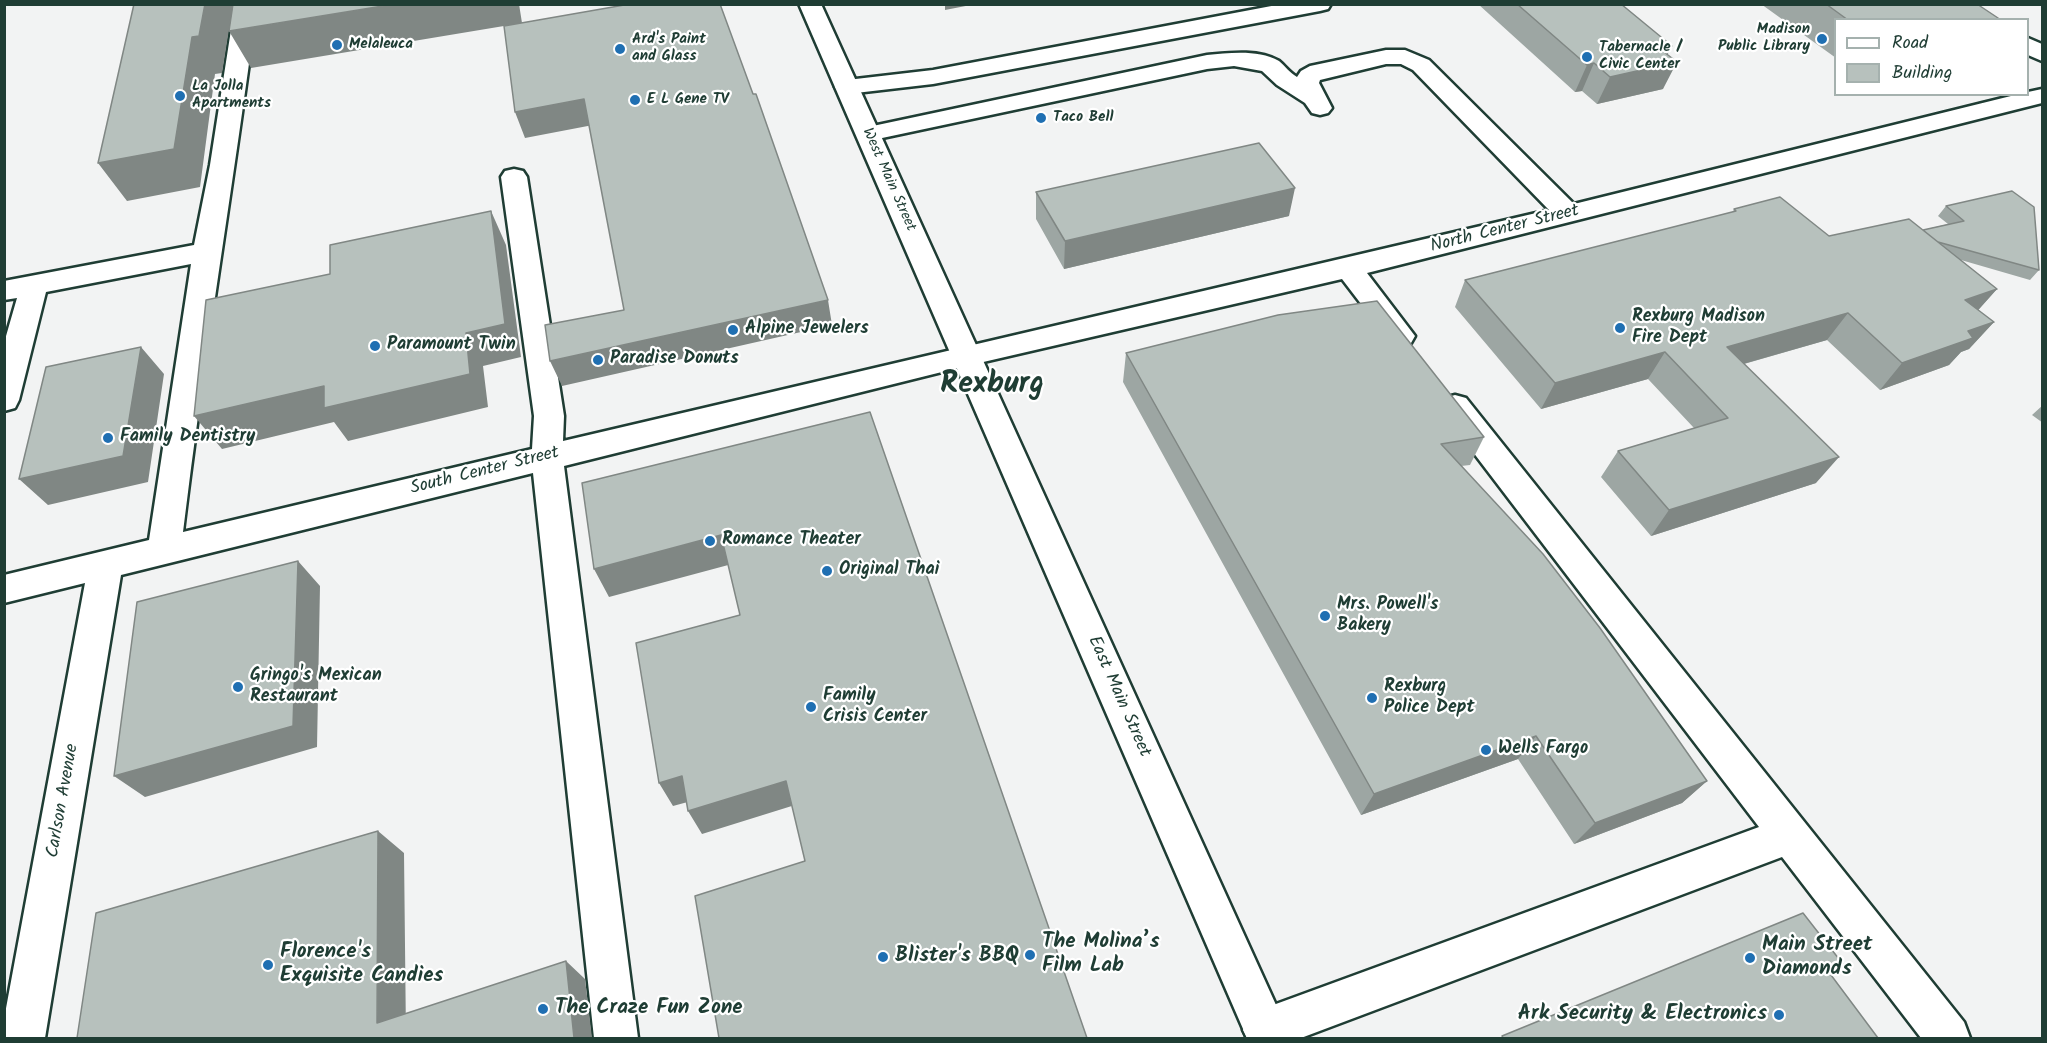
<!DOCTYPE html>
<meta charset="utf-8">
<style>
body{margin:0}
#map{position:relative;width:2047px;height:1043px;overflow:hidden;background:#f2f3f3;font-family:Kalam,sans-serif}
canvas{display:block}
.frame{position:absolute;inset:0;border:6px solid #1f3d34;pointer-events:none}
.legend{position:absolute;left:1834px;top:18px;width:195px;height:78px;box-sizing:border-box;background:#fff;border:2px solid #a5b1ae;margin:0;padding:8px 10px;list-style:none;font-size:18px;color:#1f3d34}
.legend li{display:flex;align-items:center;gap:12px;height:30px}
.legend b{width:30px;border:2px solid #a5b1ae}
</style>
<div id="map">
<canvas width="2047" height="1043"></canvas>
<div class="frame"></div>
<ul class="legend">
<li><b style="height:8px;background:#fff"></b>Road</li>
<li><b style="height:16px;background:#b7c1bd"></b>Building</li>
</ul>
</div>
<script>
const ctx = document.querySelector('canvas').getContext('2d');
ctx.lineJoin = 'round';
function strokePath(path, color, width, dash) {
  ctx.strokeStyle = color;
  ctx.lineWidth = width;
  ctx.lineCap = dash ? 'butt' : 'round';
  ctx.setLineDash(dash || []);
  ctx.stroke(path);
}
function fillPath(path, color) {
  ctx.fillStyle = color;
  ctx.fill(path, 'evenodd');
}
function drawText(font, color, halo, rows, align = 'center') {
  ctx.font = font + ' Kalam,sans-serif';
  ctx.lineWidth = 4.5;
  ctx.setLineDash([]);
  ctx.textBaseline = 'middle';
  ctx.strokeStyle = halo;
  ctx.fillStyle = color;
  for (const [text, x, y, turn = 0] of rows) {
    ctx.save();
    ctx.translate(x, y);
    ctx.rotate((+turn || 0) * Math.PI / 180);
    ctx.textAlign = isNaN(turn) ? turn : align;
    if (halo) ctx.strokeText(text, 0, 0);
    ctx.fillText(text, 0, 0);
    ctx.restore();
  }
}
const minor = new Path2D(`
 M 235,4 L 257,4 C 234,181 204,356 183,532 L 532,449 L 534,416 L 501,177 L 505,171 L 514,169 L 523,171 L 527,177 L 564,416 L 563,441 L 1549,210 L 1413,70 L 1401,64 L 1386,64 L 1320,80 L 1319,83 L 1332,108 L 1328,113 L 1320,115 L 1312,113 L 1305,103 L 1277,85 L 1262,71 L 1234,66 L 1207,69 L 868,141 L 859,139 L 856,134 L 859,129 L 868,127 L 1207,55 C 1229,53 1258,49 1279,61 C 1285,66 1290,73 1297,77 L 1301,71 L 1310,66 L 1386,50 L 1405,50 L 1429,60 L 1574,204 L 2019,94 L 2028,94 L 2028,92 L 2042,89 L 2042,103 L 1367,273 L 1415,336 L 1411,343 L 1401,346 L 1391,343 L 1342,279 L 966,366 L 564,466 L 638,1038 L 594,1038 L 533,473 L 121,575 L 45,1038 L 4,1038 L 4,1019 L 85,583 L 4,603 L 4,575 L 149,540 L 191,264 L 46,292 L 19,400 L 15,408 L 4,411 L 4,343 L 17,298 L 4,300 L 4,281 L 194,245 L 210,165 Z
 M 1282,4 L 1331,4 L 1328,9 L 1320,11 L 933,84 L 847,94 L 839,92 L 835,87 L 839,82 L 847,80 L 933,70 Z
 M 1455,395 L 1466,398 L 1964,1022 L 1970,1038 L 1921,1038 L 1782,857 L 1301,1038 L 1247,1038 L 1243,1030 L 1249,1014 L 1265,1008 L 1759,827 L 1444,414 L 1440,406 L 1444,398 Z`);
const major = new Path2D(`
 M 799,4 L 821,4 L 1291,1038 L 1247,1038 Z
 M 2028,38 L 2042,44 L 2042,61 L 2028,55 Z`);
const wall = new Path2D(`
 M 1478,4 L 1621,4 L 1672,46 L 1667,55 L 1663,89 L 1597,104 L 1582,91 L 1575,92 Z
 M 1761,4 L 1977,4 L 2001,20 L 1836,20 L 1836,58 Z
 M 1036,192 L 1289,216 L 1064,269 L 1036,219 Z
 M 1946,206 L 2039,270 L 2030,280 L 1961,260 L 1997,289 L 1978,310 L 1994,322 L 1969,349 L 1961,352 L 1949,365 L 1880,390 L 1827,340 L 1744,364 L 1816,483 L 1651,536 L 1601,477 L 1618,451 L 1694,428 L 1648,379 L 1541,409 L 1455,307 L 1465,280 L 1733,212 L 1734,209 L 1829,236 L 1923,230 L 1948,224 L 1938,216 Z
 M 1126,353 L 1484,437 L 1470,465 L 1461,466 L 1707,781 L 1682,803 L 1574,844 L 1518,759 L 1361,815 L 1123,382 Z
 M 2043,405 L 2043,423 L 2032,415 Z`);
const shadedWall = new Path2D(`
 M 205,4 L 233,4 L 222,73 L 215,74 L 200,187 L 127,201 L 98,163 L 192,37 Z
 M 395,4 L 519,4 L 522,23 L 251,68 L 229,31 Z
 M 945,4 L 976,4 L 945,10 Z
 M 1672,46 L 1662,65 L 1677,62 L 1663,89 L 1597,104 L 1610,77 L 1659,48 Z
 M 1594,63 L 1582,91 L 1575,92 L 1587,65 Z
 M 584,99 L 593,125 L 525,138 L 515,112 Z
 M 1295,188 L 1289,216 L 1064,269 L 1065,241 Z
 M 491,211 L 506,245 L 521,357 L 483,366 L 488,407 L 348,441 L 334,422 L 222,449 L 194,416 L 466,333 Z
 M 1997,289 L 1973,316 L 1965,300 Z
 M 828,300 L 832,325 L 562,386 L 550,361 Z
 M 1848,313 L 1827,340 L 1708,374 L 1727,347 Z
 M 1994,322 L 1969,349 L 1961,352 L 1949,365 L 1880,390 L 1902,363 L 1968,331 Z
 M 141,347 L 164,374 L 148,482 L 48,505 L 19,479 Z
 M 1665,352 L 1648,379 L 1541,409 L 1555,383 Z
 M 1839,457 L 1816,483 L 1651,536 L 1669,510 Z
 M 721,535 L 732,564 L 609,597 L 594,569 Z
 M 298,561 L 320,586 L 317,747 L 145,797 L 114,776 Z
 M 1536,736 L 1518,759 L 1361,815 L 1374,794 Z
 M 682,776 L 695,800 L 673,806 L 659,783 Z
 M 786,781 L 795,805 L 702,834 L 688,811 Z
 M 1707,781 L 1682,803 L 1574,844 L 1595,823 Z
 M 378,831 L 404,853 L 406,1038 L 377,1023 Z
 M 566,961 L 585,979 L 592,1038 L 574,1038 Z`);
const building = new Path2D(`
 M 134,4 L 205,4 L 199,36 L 192,37 L 174,149 L 98,163 Z
 M 233,4 L 395,4 L 229,31 Z
 M 630,4 L 720,4 L 753,94 L 756,94 L 828,300 L 550,361 L 545,325 L 624,310 L 584,99 L 515,112 L 504,26 Z
 M 1517,4 L 1621,4 L 1672,46 L 1659,48 L 1677,62 L 1610,77 L 1594,63 L 1587,65 Z
 M 1826,4 L 1977,4 L 2001,20 L 1931,20 L 1930,19 L 1926,20 L 1848,20 Z
 M 1259,143 L 1295,188 L 1065,241 L 1036,192 Z
 M 2012,191 L 2034,207 L 2039,270 L 1938,242 L 1923,230 L 1964,221 L 1946,206 Z
 M 1780,197 L 1829,236 L 1909,219 L 1997,289 L 1965,300 L 1994,322 L 1968,331 L 1973,338 L 1902,363 L 1848,313 L 1727,347 L 1839,457 L 1669,510 L 1618,451 L 1728,418 L 1665,352 L 1555,383 L 1465,280 L 1736,211 L 1734,209 Z
 M 491,211 L 505,324 L 466,333 L 470,374 L 324,408 L 324,386 L 194,416 L 206,300 L 330,274 L 330,245 Z
 M 1377,301 L 1484,437 L 1441,444 L 1543,554 L 1600,628 L 1707,781 L 1595,823 L 1536,736 L 1374,794 L 1126,353 L 1278,315 Z
 M 141,347 L 123,456 L 19,479 L 46,367 Z
 M 870,412 L 1087,1038 L 719,1038 L 695,896 L 805,861 L 786,781 L 688,811 L 682,776 L 659,783 L 636,643 L 740,615 L 721,535 L 594,569 L 582,483 Z
 M 298,561 L 293,726 L 114,776 L 137,602 Z
 M 378,831 L 377,1023 L 566,961 L 574,1038 L 77,1038 L 96,913 Z
 M 1803,913 L 1846,968 L 1831,975 L 1878,1038 L 1503,1038 L 1502,1036 Z`);
const markers = [
 [1822,39,6,"#1f6fb2"],
 [337,45,6,"#1f6fb2"],
 [620,49,6,"#1f6fb2"],
 [1587,57,6,"#1f6fb2"],
 [180,96,6,"#1f6fb2"],
 [635,100,6,"#1f6fb2"],
 [1041,118,6,"#1f6fb2"],
 [1620,328,6,"#1f6fb2"],
 [733,330,6,"#1f6fb2"],
 [375,346,6,"#1f6fb2"],
 [598,360,6,"#1f6fb2"],
 [108,438,6,"#1f6fb2"],
 [710,541,6,"#1f6fb2"],
 [827,571,6,"#1f6fb2"],
 [1325,616,6,"#1f6fb2"],
 [238,687,6,"#1f6fb2"],
 [1372,698,6,"#1f6fb2"],
 [811,707,6,"#1f6fb2"],
 [1486,750,6,"#1f6fb2"],
 [1030,955,6,"#1f6fb2"],
 [883,957,6,"#1f6fb2"],
 [1750,958,6,"#1f6fb2"],
 [268,965,6,"#1f6fb2"],
 [543,1009,6,"#1f6fb2"],
 [1779,1015,6,"#1f6fb2"]
];
const farPoinames = [
 ["Madison",1810,30,"right"],
 ["Public Library",1810,47,"right"],
 ["Ard's Paint",632,40],
 ["and Glass",632,57],
 ["Melaleuca",349,45],
 ["Tabernacle /",1599,48],
 ["Civic Center",1599,65],
 ["La Jolla",192,87],
 ["Apartments",192,104],
 ["E L Gene TV",647,100],
 ["Taco Bell",1053,118]
];
const farStreetnames = [
 ["West Main Street",888,180,66]
];
const streetNames = [
 ["North Center Street",1505,230,-14],
 ["South Center Street",485,472,-14],
 ["East Main Street",1118,697,66],
 ["Carlson Avenue",64,801,-80]
];
const poiNames = [
 ["Rexburg Madison",1632,318],
 ["Fire Dept",1632,339],
 ["Alpine Jewelers",745,330],
 ["Paramount Twin",387,346],
 ["Paradise Donuts",610,360],
 ["Family Dentistry",120,438],
 ["Romance Theater",722,541],
 ["Original Thai",839,571],
 ["Mrs. Powell's",1337,606],
 ["Bakery",1337,627],
 ["Gringo's Mexican",250,677],
 ["Restaurant",250,698],
 ["Rexburg",1384,688],
 ["Police Dept",1384,709],
 ["Family",823,697],
 ["Crisis Center",823,718],
 ["Wells Fargo",1498,750]
];
const nearPoinames = [
 ["The Molina’s",1042,943],
 ["Film Lab",1042,967],
 ["Main Street",1762,946],
 ["Diamonds",1762,970],
 ["Florence's",280,953],
 ["Exquisite Candies",280,977],
 ["Blister's BBQ",895,957],
 ["The Craze Fun Zone",555,1009],
 ["Ark Security & Electronics",1767,1015,"right"]
];
const townNames = [
 ["Rexburg",992,387]
];
strokePath(minor, '#1f3d34', 5);
strokePath(major, '#1f3d34', 5);
fillPath(minor, '#fff');
fillPath(major, '#fff');
fillPath(wall, '#9da6a3');
fillPath(shadedWall, '#808784');
fillPath(building, '#b7c1bd');
strokePath(building, '#808784', 1.5);
for (const [x, y, r, color] of markers) {
  const dot = new Path2D();
  dot.arc(x, y, r, 0, 2 * Math.PI);
  ctx.fillStyle = color;
  ctx.fill(dot);
  strokePath(dot, '#fff', 2);
}
drawText('bold 15px', '#1f3d34', '#fff', farPoinames, 'left');
drawText('15px', '#1f3d34', '#fff', farStreetnames);
drawText('18px', '#1f3d34', '#fff', streetNames);
drawText('bold 18px', '#1f3d34', '#fff', poiNames, 'left');
drawText('bold 21px', '#1f3d34', '#fff', nearPoinames, 'left');
drawText('bold 30px', '#1f3d34', '#fff', townNames);
</script>
